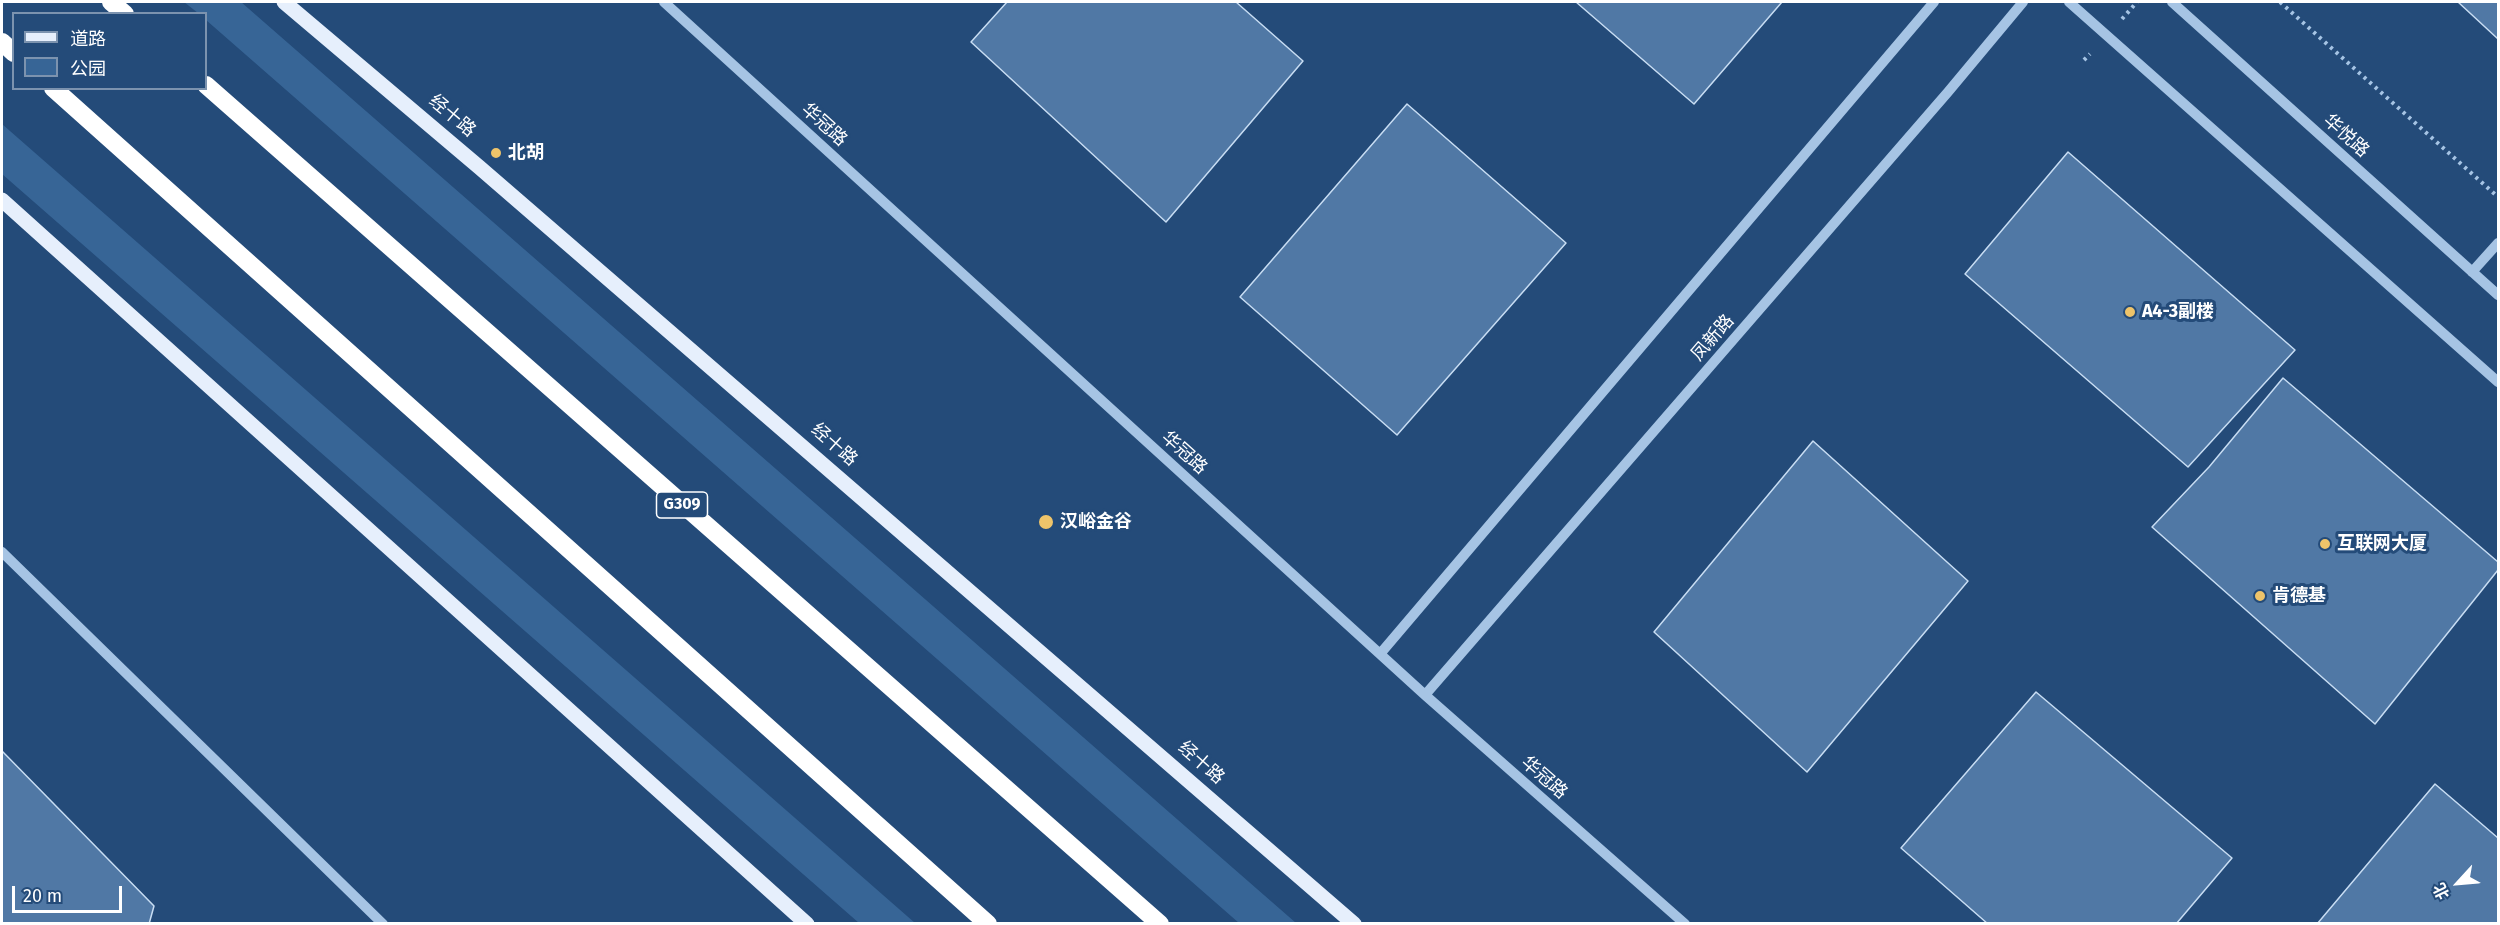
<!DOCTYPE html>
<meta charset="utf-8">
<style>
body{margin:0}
#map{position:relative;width:2500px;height:925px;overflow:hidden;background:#244b79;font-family:"Fira Sans","Noto Sans SC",sans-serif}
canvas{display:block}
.frame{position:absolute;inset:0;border:3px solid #fff;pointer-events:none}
.legend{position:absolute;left:12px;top:12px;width:195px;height:78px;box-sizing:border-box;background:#244b79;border:2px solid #7c93af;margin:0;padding:8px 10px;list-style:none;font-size:18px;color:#fff}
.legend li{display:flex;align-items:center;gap:12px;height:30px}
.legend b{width:30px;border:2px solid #7c93af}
.north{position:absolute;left:2428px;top:853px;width:60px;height:60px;-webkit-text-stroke:4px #244b79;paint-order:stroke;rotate:244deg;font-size:16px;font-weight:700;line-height:24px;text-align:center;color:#fff}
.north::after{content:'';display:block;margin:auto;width:21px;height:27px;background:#fff;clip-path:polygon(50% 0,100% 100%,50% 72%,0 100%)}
.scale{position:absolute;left:12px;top:886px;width:110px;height:27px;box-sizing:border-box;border:3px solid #fff;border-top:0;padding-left:8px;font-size:18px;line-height:21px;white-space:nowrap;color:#fff;-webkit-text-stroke:4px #244b79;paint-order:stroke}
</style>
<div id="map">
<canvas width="2500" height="925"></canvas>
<div class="frame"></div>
<ul class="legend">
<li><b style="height:8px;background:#e6effc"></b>道路</li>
<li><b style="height:16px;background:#376596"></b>公园</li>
</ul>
<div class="north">北</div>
<div class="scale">20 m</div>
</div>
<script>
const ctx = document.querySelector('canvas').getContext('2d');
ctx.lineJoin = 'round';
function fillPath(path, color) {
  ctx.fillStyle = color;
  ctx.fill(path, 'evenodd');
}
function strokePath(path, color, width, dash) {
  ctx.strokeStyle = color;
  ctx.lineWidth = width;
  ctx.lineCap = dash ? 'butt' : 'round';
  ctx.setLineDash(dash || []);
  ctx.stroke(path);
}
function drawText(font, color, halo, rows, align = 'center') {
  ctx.font = font + ' "Fira Sans","Noto Sans SC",sans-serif';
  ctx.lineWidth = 6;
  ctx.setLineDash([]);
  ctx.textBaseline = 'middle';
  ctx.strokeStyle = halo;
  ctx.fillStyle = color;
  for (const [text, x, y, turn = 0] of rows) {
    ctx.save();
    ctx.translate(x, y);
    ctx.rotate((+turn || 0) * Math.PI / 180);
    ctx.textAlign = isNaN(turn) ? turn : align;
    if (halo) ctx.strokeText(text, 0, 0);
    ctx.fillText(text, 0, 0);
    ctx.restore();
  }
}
const green = new Path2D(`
 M 184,2 L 241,2 L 1296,923 L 1239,923 L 206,20 L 206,14 L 198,13 Z
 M 2,124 L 915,923 L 859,923 L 2,174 Z`);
const building = new Path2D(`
 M 1007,2 L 1236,2 L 1303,61 L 1166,222 L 971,42 Z
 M 1576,2 L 1782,2 L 1694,104 Z
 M 2458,2 L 2498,2 L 2498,39 Z
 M 1407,104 L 1566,243 L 1397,435 L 1240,297 Z
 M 2068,152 L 2295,350 L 2188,467 L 1965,274 Z
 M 2283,378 L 2498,562 L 2498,570 L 2375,724 L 2152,527 L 2209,467 Z
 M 1813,441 L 1968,581 L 1807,772 L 1654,632 Z
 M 2036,692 L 2232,858 L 2176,924 L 1988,924 L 1901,848 Z
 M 2,751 L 154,906 L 149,924 L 2,924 Z
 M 2435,784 L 2498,838 L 2498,924 L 2317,924 Z`);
const path = new Path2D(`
 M 2280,2 L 2498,197
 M 2122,19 L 2137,2
 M 2084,60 L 2090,54`);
const minor = new Path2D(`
 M 664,2 L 1425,695 L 1685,924
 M 2069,2 L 2498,382
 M 2172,2 L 2498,295
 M 2472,272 L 2498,243
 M 2,552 L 383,924
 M 1380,654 L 1934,2
 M 1425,695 L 1948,92 L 2023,2`);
const major = new Path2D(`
 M 284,2 L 479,167 L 1354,924
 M 2,200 L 807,924`);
const highway = new Path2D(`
 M 111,2 L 125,14
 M 2,42 L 14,53
 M 206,85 L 1160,924
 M 53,88 L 988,924`);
const markers = [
 [496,153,6,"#eec46a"],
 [2130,312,6,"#eec46a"],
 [1046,522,8,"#eec46a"],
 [2325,544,6,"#eec46a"],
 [2260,596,6,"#eec46a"]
];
const shields = [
 [682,505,51]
];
const shieldNames = [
 ["G309",682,505]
];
const streetNames = [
 ["经十路",452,116,40],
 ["华冠路",824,125,42],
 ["华悦路",2346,136,42],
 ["凤新路",1713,338,-49],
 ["经十路",834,445,41],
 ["华冠路",1184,453,42],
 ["经十路",1201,763,41],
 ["华冠路",1544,778,41]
];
const poiNames = [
 ["北胡",508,153],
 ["A4-3副楼",2142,312],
 ["汉峪金谷",1060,522],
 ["互联网大厦",2337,544],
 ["肯德基",2272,596]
];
fillPath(green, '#376596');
fillPath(building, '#5078a5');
strokePath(building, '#c8ddf3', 1.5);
strokePath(path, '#a6c4e4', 4, [3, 4.5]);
strokePath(minor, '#a6c4e4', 10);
strokePath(major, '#e6effc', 15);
strokePath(highway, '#fff', 18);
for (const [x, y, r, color] of markers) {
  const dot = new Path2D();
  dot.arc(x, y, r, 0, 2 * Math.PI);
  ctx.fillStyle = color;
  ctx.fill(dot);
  strokePath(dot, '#244b79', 2);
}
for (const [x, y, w] of shields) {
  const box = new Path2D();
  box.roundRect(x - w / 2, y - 13, w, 26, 4.5);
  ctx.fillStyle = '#244b79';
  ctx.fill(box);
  strokePath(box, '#fff', 1.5);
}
drawText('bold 16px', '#fff', null, shieldNames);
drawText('18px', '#fff', '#244b79', streetNames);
drawText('bold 18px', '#fff', '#244b79', poiNames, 'left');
</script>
